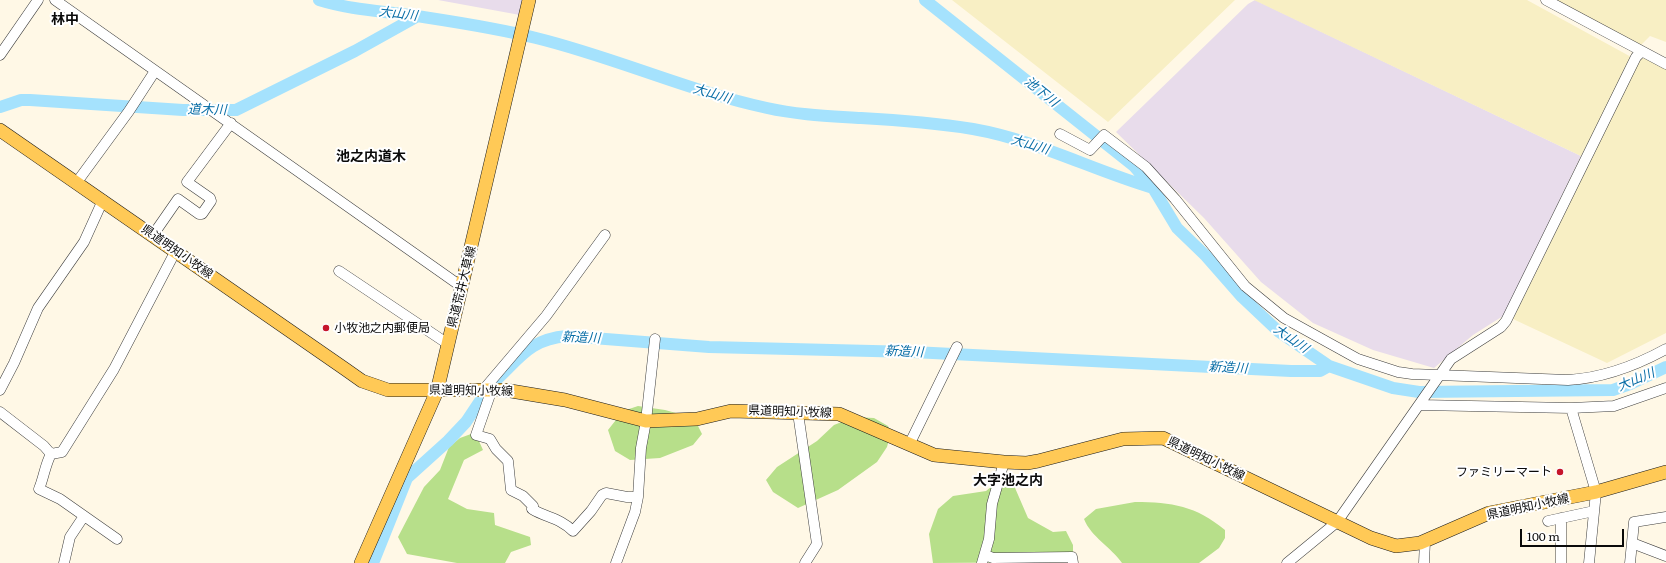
<!DOCTYPE html>
<meta charset="utf-8">
<style>
body{margin:0}
#map{position:relative;width:1666px;height:563px;overflow:hidden;background:#fff8e6;font-family:Literata,serif}
canvas{display:block}
.scale{position:absolute;left:1520px;top:529px;width:104px;height:18px;box-sizing:border-box;border:2px solid #0a0a0a;border-top:0;padding-left:5px;font-size:12px;line-height:14px;white-space:nowrap;color:#0a0a0a;-webkit-text-stroke:3px #fff;paint-order:stroke}
</style>
<div id="map">
<canvas width="1666" height="563"></canvas>
<div class="scale">100 m</div>
</div>
<script>
const ctx = document.querySelector('canvas').getContext('2d');
ctx.lineJoin = 'round';
function fillPath(path, color) {
  ctx.fillStyle = color;
  ctx.fill(path, 'evenodd');
}
function strokePath(path, color, width, dash) {
  ctx.strokeStyle = color;
  ctx.lineWidth = width;
  ctx.lineCap = dash ? 'butt' : 'round';
  ctx.setLineDash(dash || []);
  ctx.stroke(path);
}
function drawText(font, color, halo, rows, align = 'center') {
  ctx.font = font + ' Literata,"Noto Sans JP",serif';
  ctx.lineWidth = 4;
  ctx.setLineDash([]);
  ctx.textBaseline = 'middle';
  ctx.strokeStyle = halo;
  ctx.fillStyle = color;
  for (const [text, x, y, turn = 0] of rows) {
    ctx.save();
    ctx.translate(x, y);
    ctx.rotate((+turn || 0) * Math.PI / 180);
    ctx.textAlign = isNaN(turn) ? turn : align;
    if (halo) ctx.strokeText(text, 0, 0);
    ctx.fillText(text, 0, 0);
    ctx.restore();
  }
}
const industrial = new Path2D(`
 M 438,0 L 524,0 L 520,15 Z
 M 1255,0 L 1581,156 L 1503,316 L 1473,335 L 1434,368 L 1373,350 L 1313,323 L 1261,282 L 1204,218 L 1116,132 L 1248,4 Z`);
const farmland = new Path2D(`
 M 952,0 L 1235,0 L 1108,122 Z
 M 1254,0 L 1527,0 L 1633,58 L 1581,156 Z
 M 1555,0 L 1666,0 L 1666,42 L 1650,36 L 1640,46 Z
 M 1645,58 L 1666,68 L 1666,333 L 1607,363 L 1513,319 L 1640,59 Z`);
const forest = new Path2D(`
 M 638,406 L 665,410 L 694,418 L 702,434 L 693,445 L 660,458 L 630,460 L 615,451 L 608,430 L 623,411 Z
 M 854,417 L 874,418 L 888,426 L 891,432 L 887,447 L 877,462 L 838,490 L 798,508 L 773,492 L 766,480 L 777,467 L 817,441 L 834,425 Z
 M 471,434 L 478,439 L 483,450 L 464,460 L 448,499 L 467,509 L 494,513 L 495,525 L 530,537 L 531,545 L 511,552 L 505,563 L 457,563 L 407,554 L 398,537 L 424,487 L 440,470 L 449,447 L 460,438 Z
 M 1005,471 L 1009,474 L 1028,518 L 1053,532 L 1066,531 L 1073,545 L 1073,562 L 933,563 L 929,534 L 938,509 L 953,496 L 986,491 L 997,482 Z
 M 1135,502 C 1172,502 1196,506 1225,530 L 1225,538 L 1219,548 L 1199,563 L 1122,563 C 1111,547 1091,537 1084,519 L 1096,509 Z`);
const river = new Path2D(`
 M 319,0 C 351,10 384,11 417,16 C 456,22 497,28 536,38 C 614,57 688,91 767,108 C 798,115 830,116 861,118 C 899,120 936,123 973,129 C 1036,140 1092,170 1153,188
 M 925,0 L 1134,166 L 1153,188 L 1177,228 L 1206,256 L 1242,297 L 1278,331 L 1329,366 L 1393,388 L 1419,392 L 1613,390 L 1630,384 L 1666,367
 M 0,107 L 21,100 L 30,100 L 183,110 L 236,110 L 355,51 L 416,17
 M 495,381 C 520,358 530,339 567,336 L 709,347 L 913,352 L 1291,371 L 1320,371 L 1329,366
 M 373,563 L 407,478 L 448,441 L 466,422 L 484,395`);
const minor = new Path2D(`
 M 55,0 L 462,287
 M 1546,0 L 1666,64
 M 0,55 L 38,0
 M 1060,134 L 1090,150 L 1104,135 L 1146,167 L 1175,199 L 1245,286 L 1284,318 L 1358,359 L 1398,372 L 1412,374 L 1568,380 C 1604,378 1635,366 1666,349
 M 77,182 L 129,111 L 155,71
 M 153,235 L 178,199 L 199,214 L 202,214 L 211,201 L 210,198 L 187,182 L 231,123
 M 339,271 L 448,344
 M 484,389 L 546,316 L 605,235
 M 492,389 L 476,435 L 490,439 L 496,449 L 508,461 L 511,490 L 523,496 L 533,506 L 532,509 C 547,518 560,518 573,531 L 591,511 L 602,495 L 606,493 L 627,497 L 638,497
 M 0,390 L 14,363 L 38,308 L 84,242 L 103,200
 M 1420,405 L 1571,408 L 1614,406 L 1666,388
 M 1571,408 L 1596,492 L 1589,563
 M 0,412 L 44,446 L 51,454 L 62,452 L 114,369 L 173,256 L 174,250
 M 798,413 L 817,544 L 805,563
 M 909,445 L 957,347
 M 51,454 C 45,465 44,477 39,489 L 60,499 L 117,539
 M 1548,521 L 1594,511
 M 1632,543 L 1666,556
 M 985,555 L 993,558 L 1072,557 L 1073,563
 M 64,563 L 70,537 L 84,516
 M 616,563 L 635,512 L 638,497 L 641,448 L 646,421 L 655,339
 M 982,563 L 989,539 L 992,504 L 1004,462
 M 1287,563 L 1337,522 L 1451,359 L 1501,327 L 1506,321 L 1636,57 L 1641,52
 M 1424,563 L 1425,541
 M 1561,563 L 1561,518
 M 1630,563 L 1634,522 L 1666,517`);
const major = new Path2D(`
 M 0,130 L 345,369 L 362,381 L 388,390 L 505,390 L 565,400 L 646,421 L 697,419 L 731,411 L 839,414 L 934,455 L 1004,462 L 1027,463 L 1038,461 L 1123,439 L 1163,438 L 1371,538 L 1396,546 L 1420,543 L 1489,513 L 1596,492 L 1666,472
 M 361,563 L 437,391 L 529,0`);
const markers = [
 [326,328,4,"#c6152b"],
 [1560,472,4,"#c6152b"]
];
const streetNames = [
 ["県道明知小牧線",177,252,35],
 ["県道荒井大草線",462,287,-76],
 ["県道明知小牧線",471,391,1],
 ["県道明知小牧線",790,412,2],
 ["県道明知小牧線",1206,459,26],
 ["県道明知小牧線",1528,507,-12]
];
const poiNames = [
 ["小牧池之内郵便局",334,328],
 ["ファミリーマート",1552,472,"right"]
];
const waterNames = [
 ["大山川",398,14,7],
 ["池下川",1041,92,39],
 ["大山川",712,94,16],
 ["道木川",207,110,1],
 ["大山川",1030,145,16],
 ["新造川",581,338,2],
 ["大山川",1291,339,35],
 ["新造川",904,352,2],
 ["新造川",1228,368,3],
 ["大山川",1636,380,-23]
];
const quarterNames = [
 ["林中",65,20],
 ["池之内道木",371,157],
 ["大字池之内",1008,481]
];
fillPath(industrial, '#e8dceb');
fillPath(farmland, '#f8efc4');
fillPath(forest, '#b7df8a');
strokePath(river, '#a5e2fd', 12);
strokePath(minor, '#3d3d3d', 11);
strokePath(major, '#1b1b1b', 14);
strokePath(minor, '#fff', 10);
strokePath(major, '#ffc956', 13);
for (const [x, y, r, color] of markers) {
  const dot = new Path2D();
  dot.arc(x, y, r, 0, 2 * Math.PI);
  ctx.fillStyle = color;
  ctx.fill(dot);
  strokePath(dot, '#fff', 1.5);
}
drawText('12px', '#0a0a0a', '#fff', streetNames);
drawText('12px', '#0a0a0a', '#fff', poiNames, 'left');
drawText('italic 13px', '#086da6', '#fff', waterNames);
drawText('bold 14px', '#0a0a0a', '#fff', quarterNames);
</script>
